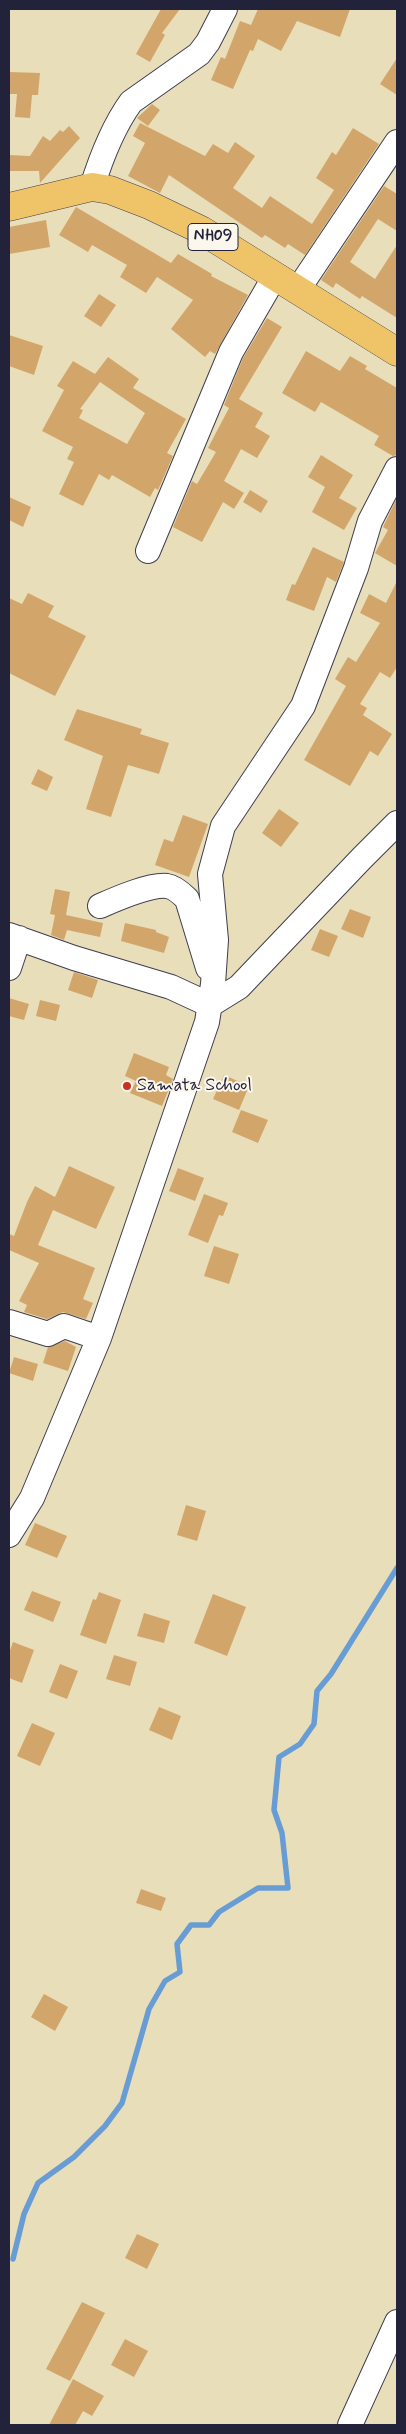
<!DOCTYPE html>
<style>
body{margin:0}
#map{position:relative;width:406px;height:2434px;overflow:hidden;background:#e8deba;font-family:Mynerve,sans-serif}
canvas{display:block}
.frame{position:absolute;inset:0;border:10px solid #22223b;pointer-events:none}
</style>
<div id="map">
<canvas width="406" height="2434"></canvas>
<div class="frame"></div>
</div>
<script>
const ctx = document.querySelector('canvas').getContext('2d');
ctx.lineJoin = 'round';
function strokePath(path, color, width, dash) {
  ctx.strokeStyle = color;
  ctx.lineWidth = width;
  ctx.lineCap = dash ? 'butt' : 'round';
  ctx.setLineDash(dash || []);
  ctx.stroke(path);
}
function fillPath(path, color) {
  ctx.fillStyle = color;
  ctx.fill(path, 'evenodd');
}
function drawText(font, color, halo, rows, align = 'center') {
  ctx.font = font + ' Mynerve,sans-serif';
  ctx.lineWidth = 4;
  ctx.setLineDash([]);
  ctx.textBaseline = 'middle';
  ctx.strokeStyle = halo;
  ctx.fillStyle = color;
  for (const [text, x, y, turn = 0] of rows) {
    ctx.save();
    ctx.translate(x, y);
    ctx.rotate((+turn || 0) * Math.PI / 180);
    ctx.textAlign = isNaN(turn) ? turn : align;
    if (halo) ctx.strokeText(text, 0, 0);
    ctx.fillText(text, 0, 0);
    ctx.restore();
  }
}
const stream = new Path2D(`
 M 13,2259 L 24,2214 L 38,2183 L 74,2157 L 105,2126 L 122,2103 L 149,2009 L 165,1981 L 180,1972 L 177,1944 L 191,1925 L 209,1925 L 219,1912 L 258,1888 L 288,1888 L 282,1833 L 274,1810 L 279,1757 L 300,1744 L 314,1724 L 317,1691 L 331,1674 L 397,1568`);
const building = new Path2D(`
 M 161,9 L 180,9 L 162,33 L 165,35 L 150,62 L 136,54 Z
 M 258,9 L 350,9 L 340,37 L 297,21 L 281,51 L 258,39 L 253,51 L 250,50 L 233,89 L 211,80 L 221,57 L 225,59 L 240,21 L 251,25 Z
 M 397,58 L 397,95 L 380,84 Z
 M 9,72 L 40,73 L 38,95 L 32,95 L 30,118 L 15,117 L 17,94 L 9,94 Z
 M 152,104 L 160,110 L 148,126 L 137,118 Z
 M 140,123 L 205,156 L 213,144 L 228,153 L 235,142 L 255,156 L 233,188 L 262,208 L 270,196 L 312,224 L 334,190 L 316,178 L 332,152 L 336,155 L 353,128 L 379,144 L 305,255 L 288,244 L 285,248 L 265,235 L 262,238 L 169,175 L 160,193 L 128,176 L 145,143 L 133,136 Z
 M 69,126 L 80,138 L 40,183 L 39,171 L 9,171 L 9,155 L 30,156 L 43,136 L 50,141 L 60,130 L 63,132 Z
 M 384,186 L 397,194 L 397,231 L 378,219 L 350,262 L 375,279 L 397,245 L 397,318 L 362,296 L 360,299 L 336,283 L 333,288 L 321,280 Z
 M 76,207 L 171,263 L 178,254 L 212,274 L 211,276 L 248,295 L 215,354 L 210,351 L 205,357 L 171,329 L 193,300 L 157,277 L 146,293 L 120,277 L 127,265 L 92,245 L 88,252 L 59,235 Z
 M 46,220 L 50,247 L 9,254 L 9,227 Z
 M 99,294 L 116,305 L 101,327 L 84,316 Z
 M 267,318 L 282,327 L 239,399 L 263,413 L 255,427 L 270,436 L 257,458 L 241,449 L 224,481 L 244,493 L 234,509 L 223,502 L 202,542 L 173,527 L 192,481 L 197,484 L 216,452 L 208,448 L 229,408 L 224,405 L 243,358 Z
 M 9,335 L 43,346 L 34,375 L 9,366 Z
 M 306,351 L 340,371 L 350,356 L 367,366 L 365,369 L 397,388 L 397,455 L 393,456 L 374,445 L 379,436 L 321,402 L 315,412 L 282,393 Z
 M 108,357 L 139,379 L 133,388 L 186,419 L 167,453 L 173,456 L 158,490 L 155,488 L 150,497 L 112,475 L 109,480 L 99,474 L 83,506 L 59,494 L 74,462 L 67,459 L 73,447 L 42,431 L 64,390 L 57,386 L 73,361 L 95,374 ZM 100,382 L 145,413 L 127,444 L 79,418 L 83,410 L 80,409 Z
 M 321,455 L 353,475 L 339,498 L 357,508 L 344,530 L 312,512 L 325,487 L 308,477 Z
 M 250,490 L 268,501 L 261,513 L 243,502 Z
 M 9,497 L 31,507 L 23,527 L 9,520 Z
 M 397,498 L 397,566 L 375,553 L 388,530 L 383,527 Z
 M 313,547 L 344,562 L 336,582 L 327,577 L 314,611 L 286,600 L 292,584 L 295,585 Z
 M 397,581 L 397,667 L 390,678 L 380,672 L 360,704 L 367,708 L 363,715 L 392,734 L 378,756 L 370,751 L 350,786 L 304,760 L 346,686 L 335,679 L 348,657 L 356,662 L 380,623 L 360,613 L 369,594 L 386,603 Z
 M 28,593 L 54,606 L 48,617 L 86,636 L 55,696 L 9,673 L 9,598 L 22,604 Z
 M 77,709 L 142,729 L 140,734 L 169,743 L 159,774 L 128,765 L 111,817 L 86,809 L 103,756 L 64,740 Z
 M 38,769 L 53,777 L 47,791 L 31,784 Z
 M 279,809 L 299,823 L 281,847 L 262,833 Z
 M 183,815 L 208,824 L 189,877 L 155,865 L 164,839 L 173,842 Z
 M 55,889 L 70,892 L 66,915 L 103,923 L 100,937 L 67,930 L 64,940 L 51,935 L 55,915 L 50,914 Z
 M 350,909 L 371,917 L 363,938 L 341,929 Z
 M 125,923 L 156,930 L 156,932 L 169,937 L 164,953 L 121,941 Z
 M 320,929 L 338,936 L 329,957 L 311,950 Z
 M 74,972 L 98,980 L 92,998 L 68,990 Z
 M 9,998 L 29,1004 L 24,1020 L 9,1016 Z
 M 40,1000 L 60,1005 L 56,1021 L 36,1016 Z
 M 134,1053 L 169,1067 L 166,1075 L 173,1079 L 162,1106 L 130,1093 L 136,1081 L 125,1076 Z
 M 224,1075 L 249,1086 L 239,1110 L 213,1099 Z
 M 241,1110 L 268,1120 L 258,1143 L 232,1132 Z
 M 69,1166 L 115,1187 L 96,1229 L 53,1210 L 38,1245 L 95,1268 L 83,1299 L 93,1303 L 86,1319 L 63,1312 L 47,1319 L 24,1312 L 27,1305 L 19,1301 L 39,1263 L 9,1250 L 9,1234 L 14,1236 L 27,1202 L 35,1186 L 55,1197 Z
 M 178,1168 L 204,1178 L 195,1201 L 169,1191 Z
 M 204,1194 L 228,1203 L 223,1216 L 219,1215 L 208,1243 L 188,1235 Z
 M 214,1246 L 239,1254 L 229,1284 L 204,1276 Z
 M 65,1341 L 76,1347 L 68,1371 L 43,1363 L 48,1347 Z
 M 14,1357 L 38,1364 L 33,1381 L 9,1373 Z
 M 186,1505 L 206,1511 L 197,1541 L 177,1535 Z
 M 35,1523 L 67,1536 L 57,1558 L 25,1545 Z
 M 32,1591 L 61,1602 L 53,1622 L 24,1610 Z
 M 99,1592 L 121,1600 L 106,1644 L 80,1635 L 93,1599 L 96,1600 Z
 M 213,1594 L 246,1607 L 227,1656 L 194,1643 Z
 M 144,1613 L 170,1621 L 164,1643 L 137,1636 Z
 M 13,1642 L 34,1650 L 22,1683 L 9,1678 L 9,1653 Z
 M 114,1655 L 137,1662 L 130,1686 L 106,1679 Z
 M 60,1664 L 78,1671 L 67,1699 L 49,1692 Z
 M 159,1707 L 181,1716 L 172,1740 L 149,1730 Z
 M 32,1723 L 55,1733 L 40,1766 L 17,1756 Z
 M 141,1889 L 166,1898 L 161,1911 L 136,1903 Z
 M 44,1994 L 68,2007 L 55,2031 L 31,2017 Z
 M 137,2234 L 159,2244 L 147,2269 L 125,2258 Z
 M 82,2302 L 105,2313 L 70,2381 L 46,2369 Z
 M 125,2339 L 148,2351 L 134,2377 L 111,2365 Z
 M 73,2379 L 104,2396 L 92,2416 L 83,2411 L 75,2425 L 49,2425 Z`);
const minor = new Path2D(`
 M 92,187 C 101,158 113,127 131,102 L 199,54 L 208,42 L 225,9
 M 297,291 L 397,142
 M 148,551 L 231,352 L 275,276
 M 100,906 C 116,899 150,884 167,886 C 174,887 182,894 187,899 L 208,968
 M 9,935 L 74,958 L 171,987 L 210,1005 L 239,987 L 362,858 L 397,823
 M 9,968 L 19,938
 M 9,1322 L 48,1334 L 64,1326 L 99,1338
 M 9,1535 L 32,1498 L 99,1338 L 207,1022 L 213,984 L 216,940 L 210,874 L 223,826 L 303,706 L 356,568 L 370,521 L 397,469
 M 350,2425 L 397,2322`);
const major = new Path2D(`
 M 9,207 L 92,187 L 110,190 L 149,205 L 201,230 L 397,352`);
const markers = [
 [127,1086,5,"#c8321e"]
];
const shields = [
 [213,237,50]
];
const shieldNames = [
 ["NH09",213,237]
];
const poiNames = [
 ["Samata School",137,1086]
];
strokePath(stream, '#679dd4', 5.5);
fillPath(building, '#d2a66b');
strokePath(minor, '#403e4e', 26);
strokePath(major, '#403e4e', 29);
strokePath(minor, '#fff', 24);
strokePath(major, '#efc469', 28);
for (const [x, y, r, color] of markers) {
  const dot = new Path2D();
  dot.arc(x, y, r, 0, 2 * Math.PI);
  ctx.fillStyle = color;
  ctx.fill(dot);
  strokePath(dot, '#fbf7ec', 2);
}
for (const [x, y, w] of shields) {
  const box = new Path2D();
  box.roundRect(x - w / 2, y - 13.5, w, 27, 4);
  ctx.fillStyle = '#fbf7ec';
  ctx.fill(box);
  strokePath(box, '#22223b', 1);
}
drawText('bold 16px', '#22223b', null, shieldNames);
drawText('18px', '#22223b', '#fbf7ec', poiNames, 'left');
</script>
